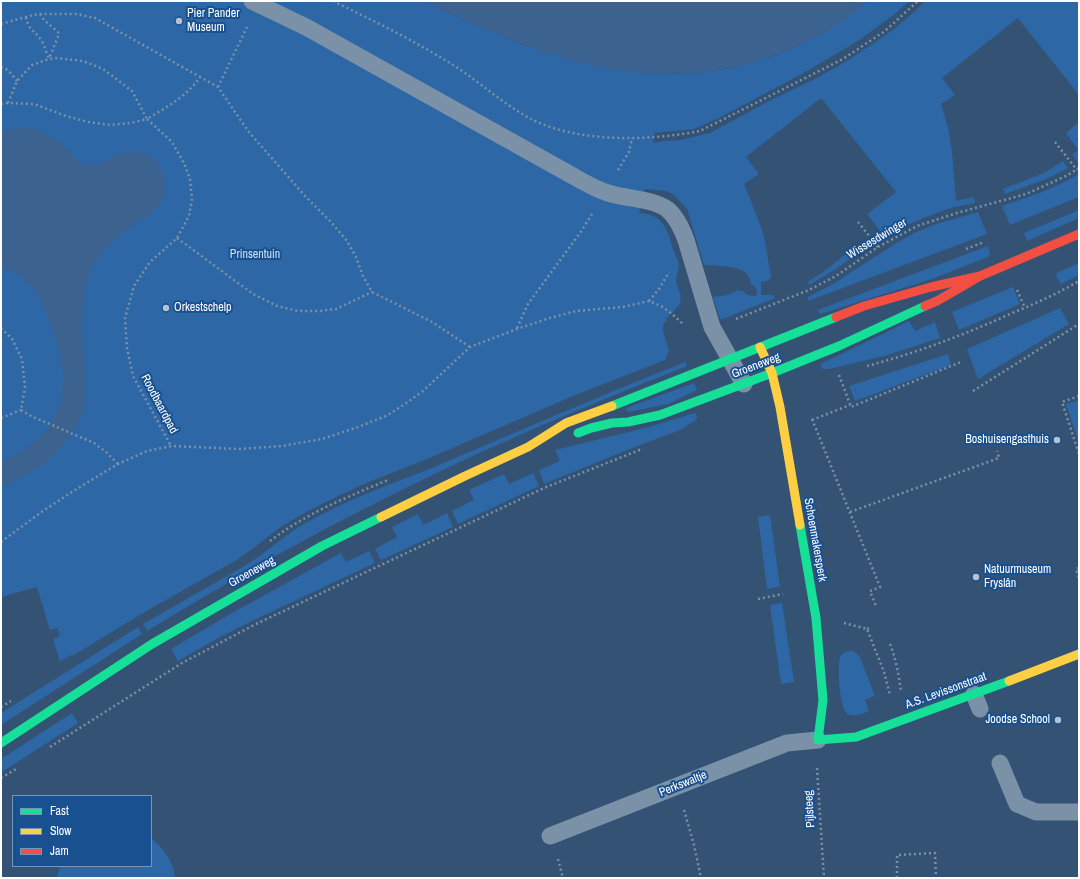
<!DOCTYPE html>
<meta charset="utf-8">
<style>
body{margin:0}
#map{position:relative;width:1080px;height:879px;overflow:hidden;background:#345274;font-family:"Archivo Narrow",sans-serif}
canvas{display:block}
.frame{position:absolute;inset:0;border:2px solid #fff;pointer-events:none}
.legend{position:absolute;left:12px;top:795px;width:140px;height:72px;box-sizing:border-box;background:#19508f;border:1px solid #7596bc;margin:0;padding:5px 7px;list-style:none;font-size:12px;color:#fff}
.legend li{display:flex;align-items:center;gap:8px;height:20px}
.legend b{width:20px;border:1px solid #7596bc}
</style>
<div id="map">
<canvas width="1080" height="879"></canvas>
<div class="frame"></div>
<ul class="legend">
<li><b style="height:5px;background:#16e098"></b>Fast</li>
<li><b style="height:5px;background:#ffcf43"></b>Slow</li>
<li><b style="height:5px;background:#f24e42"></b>Jam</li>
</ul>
</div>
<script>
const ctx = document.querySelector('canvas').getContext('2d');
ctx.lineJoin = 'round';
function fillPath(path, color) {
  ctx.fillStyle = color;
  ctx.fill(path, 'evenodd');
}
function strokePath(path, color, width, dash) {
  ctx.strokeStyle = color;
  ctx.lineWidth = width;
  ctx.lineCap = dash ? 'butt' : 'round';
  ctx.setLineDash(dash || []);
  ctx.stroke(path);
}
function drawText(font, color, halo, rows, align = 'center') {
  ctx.font = font + ' "Archivo Narrow",sans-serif';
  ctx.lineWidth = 4;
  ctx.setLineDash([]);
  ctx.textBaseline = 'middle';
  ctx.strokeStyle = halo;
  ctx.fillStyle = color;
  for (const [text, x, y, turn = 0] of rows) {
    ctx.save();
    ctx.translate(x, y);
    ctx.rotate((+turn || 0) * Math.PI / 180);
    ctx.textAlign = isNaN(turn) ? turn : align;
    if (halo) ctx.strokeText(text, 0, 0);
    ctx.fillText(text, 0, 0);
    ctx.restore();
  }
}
const green = new Path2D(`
 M 1,1 L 422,1 L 521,44 L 645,73 L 677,74 L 703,72 L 730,68 L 770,57 L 786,51 L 821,34 L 868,1 L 909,1 L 895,14 L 858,41 L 800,75 L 719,118 L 694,129 L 654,133 L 653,143 L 663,141 L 681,140 L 710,133 L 773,99 L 819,77 L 847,61 L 893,30 L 915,11 L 925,1 L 1079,1 L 1079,95 L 1018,18 L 942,78 L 955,95 L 941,104 L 948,127 L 952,152 L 956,201 L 974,197 L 975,203 C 966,205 957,206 948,209 C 924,217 902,227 880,239 L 875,234 L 880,231 L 867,214 L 896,192 L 821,98 L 746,157 L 759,174 L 744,184 L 755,211 L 764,236 L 771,277 L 769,280 L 761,282 L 761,295 L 773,295 L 775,298 L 723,319 L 720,319 L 719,316 L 713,297 L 728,295 L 738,290 L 743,291 L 747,295 L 756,296 C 759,289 755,288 751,283 C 750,280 749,277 747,274 C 738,265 716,266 704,265 L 687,209 L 674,195 L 666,191 L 645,189 L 639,213 C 663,214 667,229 673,249 C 675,254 679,261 679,267 C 679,271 676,275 676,279 C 676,287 683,294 680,303 C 677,309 670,314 666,319 L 667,320 L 663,325 L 663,331 L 669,351 L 665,360 L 573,396 L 427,459 L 359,486 L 308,511 L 294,519 L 278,529 L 251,550 L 235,561 L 148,610 L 72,656 L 71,655 L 60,662 L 53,639 L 60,636 L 57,628 L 50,630 L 37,587 L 1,597 Z
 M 1079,122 L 1079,162 L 1078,162 L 1072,155 L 1078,150 L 1066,133 Z
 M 1063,161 L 1068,168 L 1046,179 L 1005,194 L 1003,189 L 1044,173 Z
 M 1079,174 L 1079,197 L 1010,225 L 1002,206 C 1029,197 1055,188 1079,174 Z
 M 1079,210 L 1079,218 L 1027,241 L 1024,233 Z
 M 978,212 L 987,234 L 808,301 L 808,297 L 833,284 L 893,245 L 914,233 L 936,224 Z
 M 866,240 L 870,245 L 836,269 L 809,285 L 808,282 L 826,270 L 843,256 Z
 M 988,246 L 990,254 L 988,257 L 932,279 L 820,314 L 818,310 Z
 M 1079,263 L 1079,275 L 1061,284 L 1055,274 Z
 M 1013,287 L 1020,304 L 959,330 L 952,312 Z
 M 1060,308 L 1069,324 L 978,379 L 967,349 Z
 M 909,321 L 915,331 L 935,322 L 940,338 L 884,356 L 829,369 L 823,369 L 821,367 L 821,364 Z
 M 948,354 L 951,365 L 855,401 L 849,386 Z
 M 685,362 L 687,366 C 619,393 552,420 486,450 C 369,503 256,564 147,631 L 143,624 L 243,567 C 265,554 284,535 307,522 C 328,511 350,500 373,491 C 392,483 412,476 432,468 C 516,432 600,396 685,362 Z
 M 694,383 L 697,390 L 668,404 L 628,412 L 626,408 Z
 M 1079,400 L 1079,443 L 1066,404 Z
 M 695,413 L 697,417 L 696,420 L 680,430 L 622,452 L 544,484 L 539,470 L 560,461 L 555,450 L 649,427 Z
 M 533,473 L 539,486 L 458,524 L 452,511 L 474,500 L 469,490 L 504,474 L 509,484 Z
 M 447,513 L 453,527 L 381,560 L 375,549 L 397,537 L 392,527 L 418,514 L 423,525 Z
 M 770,515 L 780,587 L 767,589 L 758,517 Z
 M 369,551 L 375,563 L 252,621 L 220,637 L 178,661 L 171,649 L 232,613 L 341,553 L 346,562 Z
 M 782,603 L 794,682 L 781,684 L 770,605 Z
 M 138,627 L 142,634 L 1,725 L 1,713 Z
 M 852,651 L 856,653 L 860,657 L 875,696 L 865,700 L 869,711 C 863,713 856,717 850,715 C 847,714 845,712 844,709 C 840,701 836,663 841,656 C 843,652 848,651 852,651 Z
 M 72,713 L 78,723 L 2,772 L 1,770 L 1,759 Z
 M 151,838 C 163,847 174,862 175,878 L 57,878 L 60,866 L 151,866 Z`);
const water = new Path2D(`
 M 422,1 L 868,1 C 853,12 838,25 821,34 C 737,81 644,84 554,55 C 509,41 466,20 422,1 Z
 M 29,128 C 41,131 48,134 59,142 C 69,149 76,164 89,165 C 102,166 109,157 120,154 C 133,150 151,151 158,164 C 168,180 168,201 152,213 C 145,218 138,221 132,226 C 114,240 94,256 88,279 C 84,295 82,313 82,330 C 83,351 87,372 86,393 C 86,397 86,402 85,405 C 84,413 79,421 76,427 C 59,455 32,476 1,486 L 1,460 L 15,456 L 47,431 L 60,404 L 64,381 L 61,360 L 55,336 L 42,303 L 31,285 L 16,273 L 1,268 L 1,133 L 13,129 Z`);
const path = new Path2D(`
 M 333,1 C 374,21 415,41 453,65 C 480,82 503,104 531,119 C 578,143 649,141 700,131 L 843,59 L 885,31 L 918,1
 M 40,14 L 44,20 L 58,32 L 59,34 L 49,59
 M 26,17 C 29,32 34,29 41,40 C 45,45 46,53 49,58
 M 1,24 L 33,15 L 40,14 L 77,14 L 95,18 L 200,77
 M 1,67 L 8,70 L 17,81
 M 218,87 L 247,27
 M 8,103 L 17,81 L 32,65 L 49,59 L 56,58 L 83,61 L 103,69 L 132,91 L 147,119 C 167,107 187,96 200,77 L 218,87 L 248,131 L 306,197 L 331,222 L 347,241 L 356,257 L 363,276 L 372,292 L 432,322 L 470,347
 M 1,104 L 8,103 L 34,104 L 66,116 L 88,122 L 110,125 L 131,123 L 147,119 L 172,142 L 184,163 L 190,179 L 192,199 L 189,216 L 177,238 L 150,262 L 134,286 L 125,318 L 127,348 L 133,376 L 171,446
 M 1055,142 L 1077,170
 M 618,170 L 629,152 L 632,138
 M 858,222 L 878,247
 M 177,238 L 253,294 L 277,306 L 298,311 L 320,311 L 336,309 L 372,292
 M 966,249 L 984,242
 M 1017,290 L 1025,308
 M 649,301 L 659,289 L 669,272
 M 736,319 L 809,290 L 836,276 L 878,247 L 917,226 L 957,213 L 1026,194 L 1066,176 L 1079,168
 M 1,328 L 12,339 L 22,359 L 25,387 L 21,410
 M 517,328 L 528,304 L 580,233 L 592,214
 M 867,366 C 916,353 964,335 1010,314 C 1034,304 1057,294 1079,281
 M 839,375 L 851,407 L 961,362
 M 973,391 L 1079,324
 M 1079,396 L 1062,402 L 1079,454
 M 21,410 L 31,416 L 94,443 L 106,452 L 118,464
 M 1,418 L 21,410
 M 812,419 L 880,587 L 870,591 L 876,606
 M 812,420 L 850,405
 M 850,512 L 999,458 L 997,451
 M 270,541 C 305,514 347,497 388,480
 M 1,542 L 40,513 L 75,490 L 118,464 L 147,451 L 171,446 L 240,449 L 282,446 L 322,439 L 358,427 L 386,416 L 405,404 L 423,391 L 470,347 L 517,329 L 550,318 L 576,311 L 623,307 L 649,301 L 661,306 L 671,313 L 684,325
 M 1079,568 L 1076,569 L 1079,578
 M 758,599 L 783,594
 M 844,623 L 867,629 L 884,672 L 890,695
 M 867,629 L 871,627
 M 890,644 C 896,659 899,676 901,692
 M 1,707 L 11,701
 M 50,747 L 182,663 L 254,625 L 544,488 L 642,449
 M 817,768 L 824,878
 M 1,778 L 16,769
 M 684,810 L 694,845 L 701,878
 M 558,859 L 563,878
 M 897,878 L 897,855 L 935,853 L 936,878`);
const lane = new Path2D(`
 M 252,1 L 306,27 L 564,171 C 577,178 591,187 605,192 C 623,199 652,198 667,209 C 677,217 682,229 686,240 L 712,327 L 744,384
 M 974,694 L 980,709
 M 1000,763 L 1017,804 L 1036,812 L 1079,812
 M 550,836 L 787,743 L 818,740`);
const fast = new Path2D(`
 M 612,406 L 836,317
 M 578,433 L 591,428 L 612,423 L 628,422 L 660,415 L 772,373 L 839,346 L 925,306
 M 800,525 L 816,618 L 823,700 L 818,740 L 856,737 L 1009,681
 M 1,743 L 152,644 L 322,546 L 381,517`);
const slow = new Path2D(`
 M 760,347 L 772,373 L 780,407 L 800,525
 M 381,517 L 465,476 L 528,447 L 566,423 L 612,406
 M 1009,681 L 1079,654`);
const jam = new Path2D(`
 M 925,306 L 937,301 L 980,276 L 1079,234
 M 836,317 L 864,306 L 931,287 L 980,276`);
const markers = [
 [179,21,4,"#b8c2ce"],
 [166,308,4,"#b8c2ce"],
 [1057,440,4,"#b8c2ce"],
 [976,577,4,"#b8c2ce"],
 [1058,720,4,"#b8c2ce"]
];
const poiNames = [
 ["Pier Pander",187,14],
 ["Museum",187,28],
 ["Orkestschelp",174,308],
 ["Boshuisengasthuis",1049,440,"right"],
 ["Natuurmuseum",984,570],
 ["Fryslân",984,584],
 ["Joodse School",1050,720,"right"]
];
const streetNames = [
 ["Wissesdwinger",877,239,-31],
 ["Groeneweg",756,366,-21],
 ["Roodbaardpad",159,404,62],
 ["Schoenmakersperk",815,540,80],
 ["Groeneweg",252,572,-29],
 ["A.S. Levissonstraat",946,691,-20],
 ["Perkswaltje",683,784,-22],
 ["Pijlsteeg",810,809,-94]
];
const parkNames = [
 ["Prinsentuin",255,255]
];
fillPath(green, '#2d67a6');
fillPath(water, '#3c6390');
strokePath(path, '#7b91a7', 2.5, [2, 3]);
strokePath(lane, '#7b91a7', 17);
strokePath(fast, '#16e098', 9);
strokePath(slow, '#ffcf43', 9);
strokePath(jam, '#f24e42', 9);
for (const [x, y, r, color] of markers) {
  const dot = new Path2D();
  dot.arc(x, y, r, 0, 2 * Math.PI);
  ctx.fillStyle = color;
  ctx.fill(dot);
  strokePath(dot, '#19508f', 1.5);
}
drawText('12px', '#fff', '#19508f', poiNames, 'left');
drawText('12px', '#fff', '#19508f', streetNames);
drawText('12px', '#cde3fb', '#19508f', parkNames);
</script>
